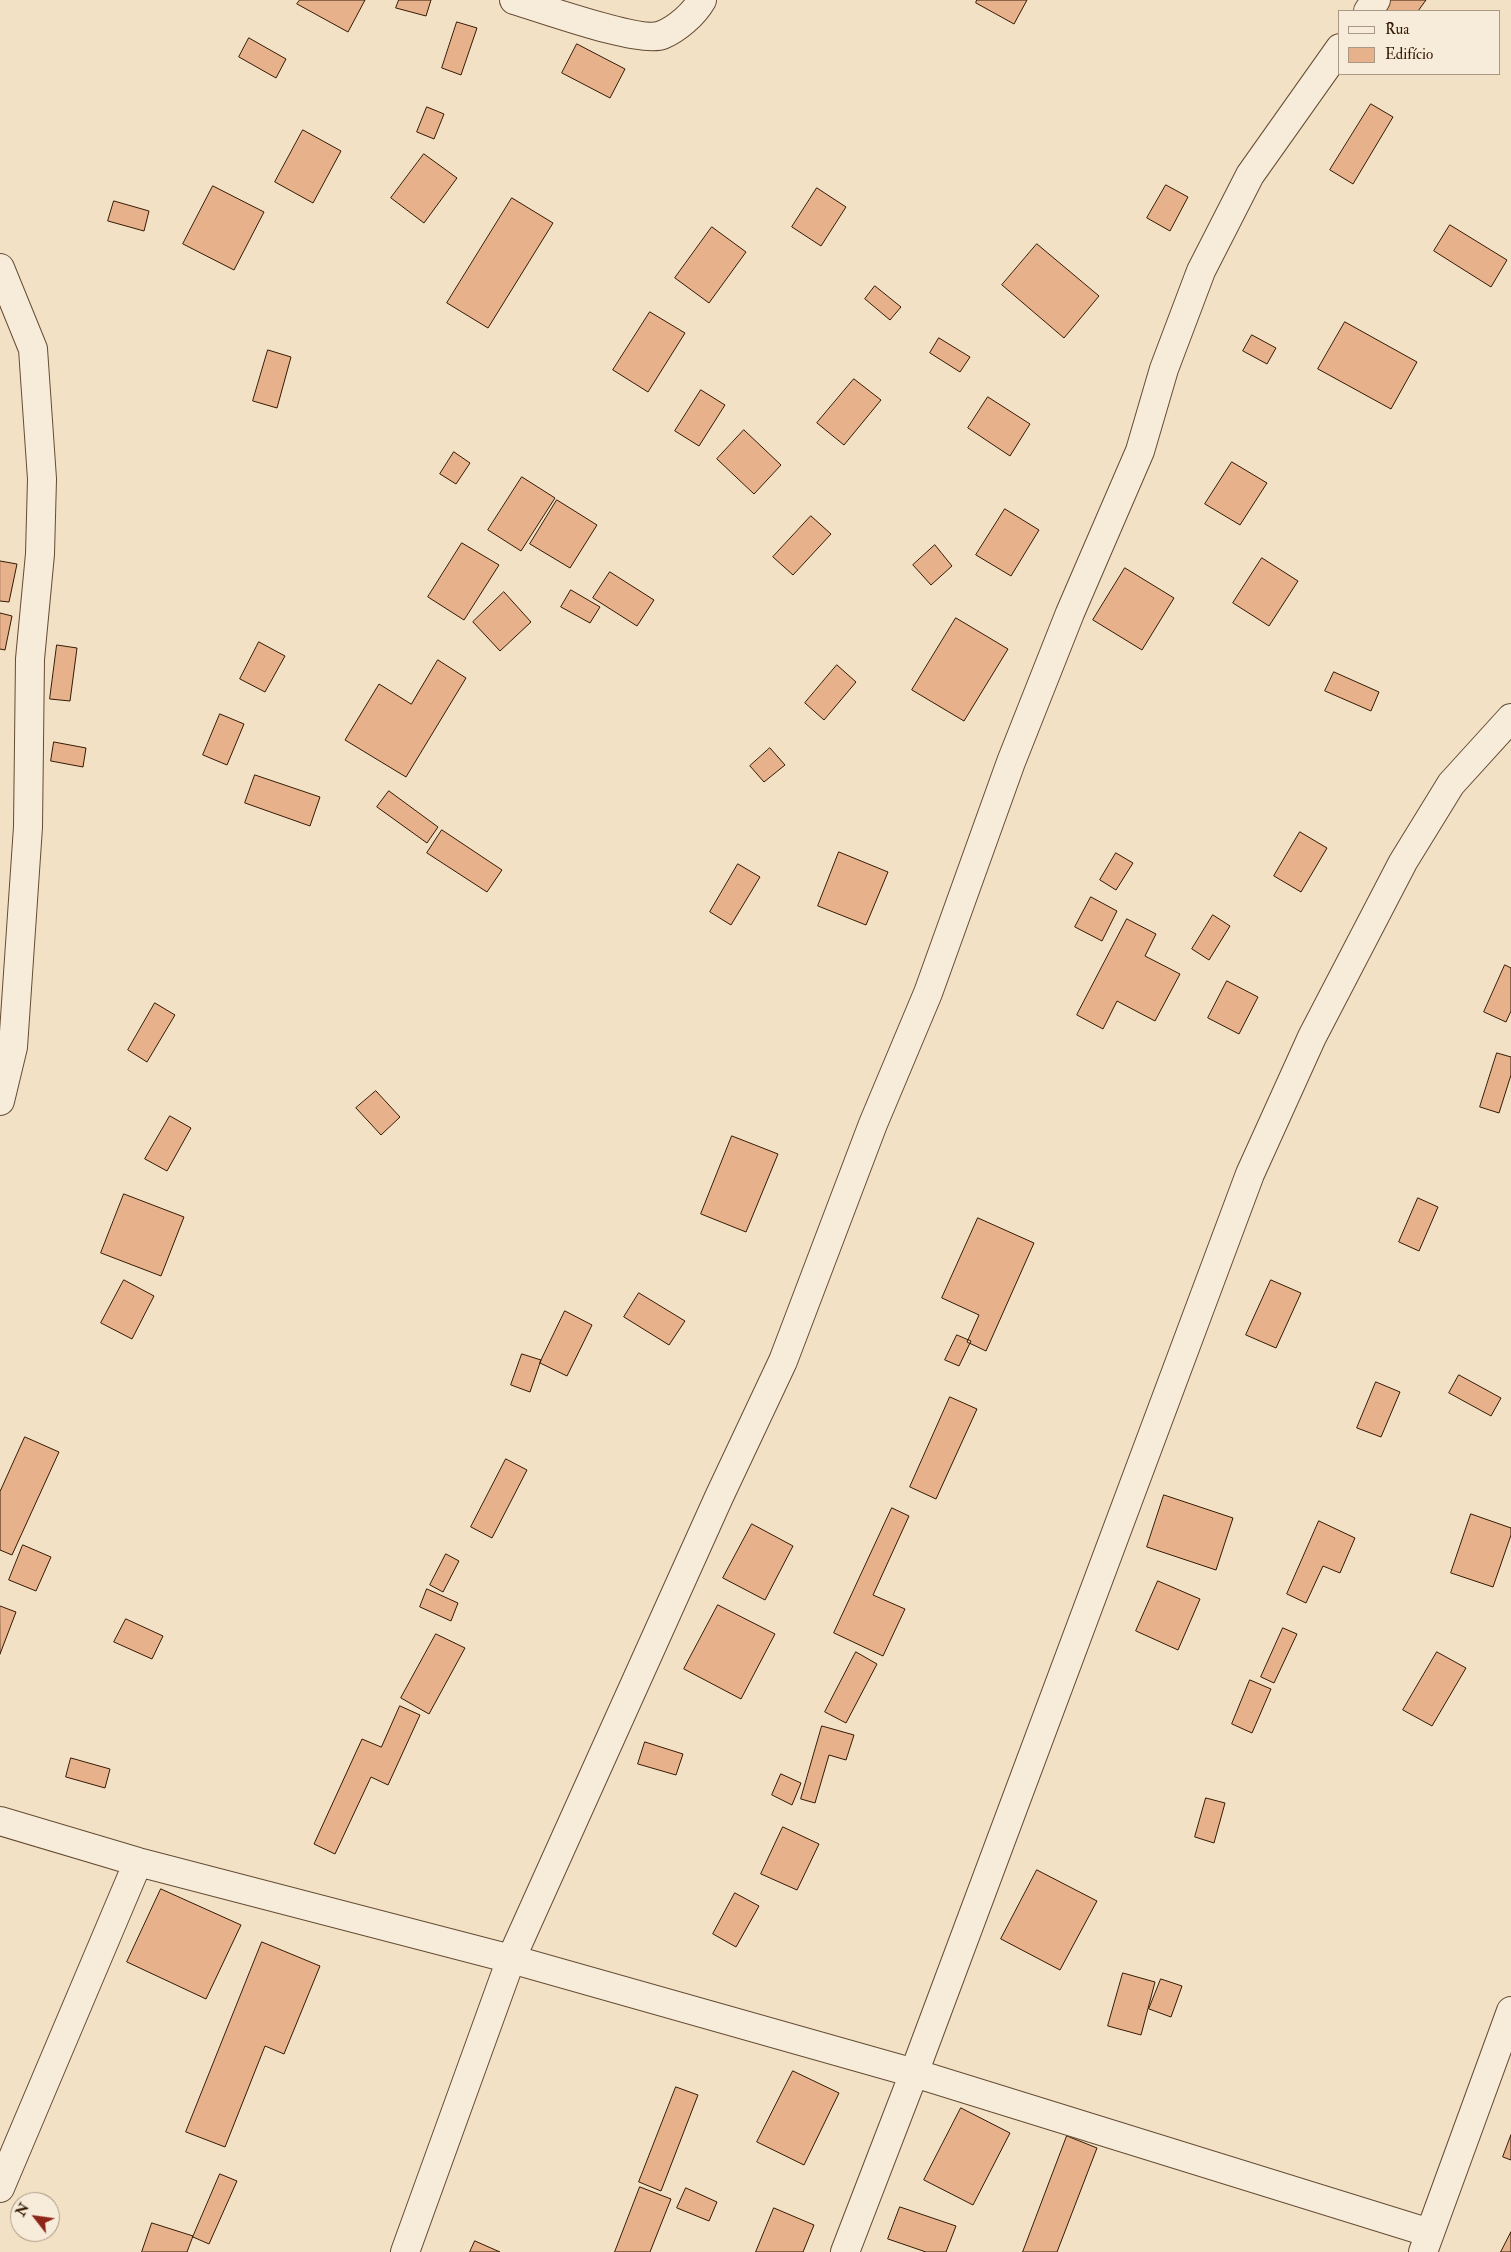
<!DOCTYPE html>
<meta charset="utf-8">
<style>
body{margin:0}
#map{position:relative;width:1511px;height:2252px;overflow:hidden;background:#f3e1c5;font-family:"IM FELL Double Pica",serif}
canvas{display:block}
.legend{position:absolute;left:1338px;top:10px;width:162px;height:65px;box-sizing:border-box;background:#f7ecd9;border:1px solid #a99883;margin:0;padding:6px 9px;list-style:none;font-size:15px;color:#341a03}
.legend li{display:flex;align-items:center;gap:10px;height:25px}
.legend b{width:25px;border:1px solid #a99883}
.north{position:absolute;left:10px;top:2192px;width:50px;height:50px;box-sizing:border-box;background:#f7ecd9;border:1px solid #a99883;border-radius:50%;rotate:300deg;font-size:14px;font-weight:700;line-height:20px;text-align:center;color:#341a03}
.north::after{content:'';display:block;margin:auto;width:18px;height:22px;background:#8f2418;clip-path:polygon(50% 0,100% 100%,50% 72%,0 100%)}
</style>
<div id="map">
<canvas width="1511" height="2252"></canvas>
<ul class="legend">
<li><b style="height:6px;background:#f7ecd9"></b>Rua</li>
<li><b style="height:14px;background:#e7b18c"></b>Edifício</li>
</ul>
<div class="north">N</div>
</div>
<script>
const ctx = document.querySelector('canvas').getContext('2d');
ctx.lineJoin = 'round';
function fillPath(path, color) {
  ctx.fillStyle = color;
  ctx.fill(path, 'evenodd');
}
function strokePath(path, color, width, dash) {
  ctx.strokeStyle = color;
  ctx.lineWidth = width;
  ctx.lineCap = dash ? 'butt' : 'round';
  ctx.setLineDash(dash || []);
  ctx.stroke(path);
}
const building = new Path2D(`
 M 300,0 L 365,0 L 348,32 L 297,4 Z
 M 399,0 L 431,0 L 426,16 L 396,8 Z
 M 977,0 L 1027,0 L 1014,24 L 976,3 Z
 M 1390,0 L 1426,0 L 1418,11 L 1389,11 L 1384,8 Z
 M 457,22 L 477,28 L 461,75 L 442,68 Z
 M 249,38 L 286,59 L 276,78 L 239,57 Z
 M 577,44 L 625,69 L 610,98 L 562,73 Z
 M 1371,104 L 1393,117 L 1353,184 L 1330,170 Z
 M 427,107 L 444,114 L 434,139 L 417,132 Z
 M 303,130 L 341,151 L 313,203 L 275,182 Z
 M 424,154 L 457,178 L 424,223 L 391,198 Z
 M 1166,185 L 1188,197 L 1170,231 L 1147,218 Z
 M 213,186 L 264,212 L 234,270 L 183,244 Z
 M 817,188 L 846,207 L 821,246 L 792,227 Z
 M 512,198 L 553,223 L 488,328 L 447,303 Z
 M 114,201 L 149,211 L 144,231 L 108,221 Z
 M 1450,225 L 1507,260 L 1491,287 L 1434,251 Z
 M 712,227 L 746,252 L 709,303 L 675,278 Z
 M 1037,244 L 1099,296 L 1064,338 L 1002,285 Z
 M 875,286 L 901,307 L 890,320 L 865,299 Z
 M 650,312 L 685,333 L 648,392 L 613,370 Z
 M 1345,322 L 1417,362 L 1391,409 L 1318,369 Z
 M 1252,335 L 1276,348 L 1267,364 L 1243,351 Z
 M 939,338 L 970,357 L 960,372 L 930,353 Z
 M 268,350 L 291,357 L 277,408 L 253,401 Z
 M 854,379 L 881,400 L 844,445 L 817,423 Z
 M 701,390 L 725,405 L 699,446 L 675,431 Z
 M 988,397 L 1030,424 L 1010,456 L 968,428 Z
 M 744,430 L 781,465 L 754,494 L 717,459 Z
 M 454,452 L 470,463 L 456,484 L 440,474 Z
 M 1232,462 L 1267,483 L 1240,525 L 1205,504 Z
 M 522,477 L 555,498 L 521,551 L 488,530 Z
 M 557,500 L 597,525 L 570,568 L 530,544 Z
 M 1005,509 L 1039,530 L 1011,576 L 976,555 Z
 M 811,516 L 831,534 L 793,575 L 773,557 Z
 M 462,543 L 499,565 L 464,620 L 428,597 Z
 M 935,545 L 952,566 L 931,585 L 913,565 Z
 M 1262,558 L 1298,581 L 1269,626 L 1233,603 Z
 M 0,561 L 17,564 L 9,602 L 0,601 Z
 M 1125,568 L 1174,598 L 1142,650 L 1093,620 Z
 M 610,572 L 654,600 L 637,626 L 593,598 Z
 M 571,590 L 600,607 L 590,623 L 561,607 Z
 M 504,592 L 531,622 L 500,651 L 473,622 Z
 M 0,613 L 12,616 L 5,650 L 0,649 Z
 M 956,618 L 1008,649 L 964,721 L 912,690 Z
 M 259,642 L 285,656 L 265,692 L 240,679 Z
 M 57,645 L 77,648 L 70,701 L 50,699 Z
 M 438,660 L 466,678 L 406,777 L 345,740 L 379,684 L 411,704 Z
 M 837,665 L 856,682 L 824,720 L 805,703 Z
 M 1334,672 L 1379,692 L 1371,711 L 1325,691 Z
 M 220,714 L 244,724 L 227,765 L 203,755 Z
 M 54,742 L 86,748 L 83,767 L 51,761 Z
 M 770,748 L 785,765 L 764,782 L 750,766 Z
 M 255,775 L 320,797 L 310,826 L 245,803 Z
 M 389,791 L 438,827 L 427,843 L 377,807 Z
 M 442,830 L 502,870 L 487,892 L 427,853 Z
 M 1300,832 L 1327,848 L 1301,892 L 1274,876 Z
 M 839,852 L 888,872 L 866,925 L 818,906 Z
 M 1116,853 L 1133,863 L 1116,890 L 1100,880 Z
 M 738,864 L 760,877 L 731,925 L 710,912 Z
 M 1091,897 L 1117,911 L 1102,941 L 1075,927 Z
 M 1213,915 L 1230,926 L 1209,960 L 1192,949 Z
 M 1127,919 L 1156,934 L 1145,956 L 1180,974 L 1155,1021 L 1117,1001 L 1103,1029 L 1077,1015 Z
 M 1505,965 L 1511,968 L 1511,1011 L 1506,1022 L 1484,1012 Z
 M 1227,981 L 1258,997 L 1239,1034 L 1208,1018 Z
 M 155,1003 L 175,1015 L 147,1062 L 128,1050 Z
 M 1497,1053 L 1511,1057 L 1511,1075 L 1499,1113 L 1480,1107 Z
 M 376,1091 L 400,1117 L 381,1135 L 356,1108 Z
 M 170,1116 L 191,1128 L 167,1171 L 145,1159 Z
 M 732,1136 L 778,1154 L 746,1232 L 701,1214 Z
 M 124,1194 L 184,1217 L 161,1276 L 101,1253 Z
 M 1418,1198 L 1438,1207 L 1419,1251 L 1399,1242 Z
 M 978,1218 L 1034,1243 L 986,1351 L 967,1342 L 979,1315 L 942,1298 Z
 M 124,1280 L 154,1296 L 132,1339 L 101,1323 Z
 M 1271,1280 L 1301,1293 L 1276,1348 L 1246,1335 Z
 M 639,1293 L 685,1321 L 669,1345 L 624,1317 Z
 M 565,1311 L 592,1325 L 567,1376 L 540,1363 Z
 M 957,1335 L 971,1341 L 959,1366 L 945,1360 Z
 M 522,1354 L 541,1360 L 530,1392 L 511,1385 Z
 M 1459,1375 L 1501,1398 L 1491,1416 L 1449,1393 Z
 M 1376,1382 L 1400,1392 L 1381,1437 L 1357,1428 Z
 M 950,1397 L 977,1409 L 936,1499 L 910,1487 Z
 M 25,1437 L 59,1452 L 12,1555 L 0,1550 L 0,1492 Z
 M 506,1459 L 527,1470 L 492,1538 L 471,1527 Z
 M 1164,1495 L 1233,1518 L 1216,1570 L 1147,1547 Z
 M 892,1508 L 909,1516 L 873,1595 L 905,1609 L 883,1656 L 834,1633 Z
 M 1471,1514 L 1511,1528 L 1511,1535 L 1493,1587 L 1451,1573 Z
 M 1319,1521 L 1355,1538 L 1340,1573 L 1323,1566 L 1306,1603 L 1287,1594 Z
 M 752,1524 L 793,1546 L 765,1600 L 723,1578 Z
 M 23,1545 L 51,1557 L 36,1591 L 9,1580 Z
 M 446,1554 L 459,1561 L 443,1592 L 430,1585 Z
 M 1158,1581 L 1200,1599 L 1178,1650 L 1136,1631 Z
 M 427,1589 L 458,1603 L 451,1621 L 420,1607 Z
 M 718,1605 L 775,1634 L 741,1699 L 684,1669 Z
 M 0,1606 L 16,1612 L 0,1654 Z
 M 126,1619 L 163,1636 L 152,1659 L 114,1642 Z
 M 1283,1628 L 1297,1634 L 1274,1683 L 1261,1677 Z
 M 436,1634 L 465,1648 L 429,1714 L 401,1698 Z
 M 856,1652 L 877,1664 L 846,1723 L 825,1712 Z
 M 1437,1652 L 1466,1668 L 1432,1726 L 1403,1710 Z
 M 1250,1680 L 1271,1689 L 1252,1733 L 1232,1724 Z
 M 400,1706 L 420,1715 L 388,1785 L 371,1777 L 335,1854 L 314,1844 L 362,1739 L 381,1747 Z
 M 822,1726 L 854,1735 L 846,1760 L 829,1755 L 815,1803 L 801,1799 Z
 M 645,1742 L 683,1754 L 676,1775 L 638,1764 Z
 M 71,1758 L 110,1769 L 105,1788 L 66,1777 Z
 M 781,1774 L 801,1783 L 792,1805 L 772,1795 Z
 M 1206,1798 L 1225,1803 L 1214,1843 L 1195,1837 Z
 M 783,1827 L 819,1844 L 797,1890 L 761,1874 Z
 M 1037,1870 L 1097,1901 L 1060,1970 L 1001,1939 Z
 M 161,1889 L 241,1925 L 206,1999 L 127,1962 Z
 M 735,1893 L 759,1906 L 736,1947 L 713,1934 Z
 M 262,1942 L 320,1966 L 284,2054 L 265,2046 L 225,2147 L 186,2132 Z
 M 1123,1973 L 1155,1982 L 1141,2035 L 1108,2026 Z
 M 1161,1979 L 1182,1986 L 1171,2017 L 1149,2009 Z
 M 793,2071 L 839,2093 L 804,2165 L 757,2142 Z
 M 676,2087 L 698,2095 L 661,2191 L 639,2182 Z
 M 961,2108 L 1010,2133 L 973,2205 L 924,2180 Z
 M 1511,2135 L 1511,2160 L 1503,2157 Z
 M 1067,2136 L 1097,2148 L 1057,2252 L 1023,2252 Z
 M 220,2174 L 237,2181 L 209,2244 L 193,2237 Z
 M 640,2187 L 671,2199 L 650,2252 L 615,2252 Z
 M 686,2188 L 717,2202 L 709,2221 L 677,2208 Z
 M 900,2207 L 956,2226 L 946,2252 L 926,2252 L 888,2239 Z
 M 774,2208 L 814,2225 L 803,2252 L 756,2252 Z
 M 152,2223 L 193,2236 L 187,2252 L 142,2252 Z
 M 1511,2232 L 1511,2252 L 1501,2252 Z
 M 475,2241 L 500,2252 L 470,2252 Z`);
const minor = new Path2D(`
 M 514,0 C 542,8 640,44 662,35 C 677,29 694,14 702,0
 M 1368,11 L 1376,0
 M 0,268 L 33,349 L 42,479 L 40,554 L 30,659 L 28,827 L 13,1047 L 0,1101
 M 0,1821 L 138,1862 L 511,1959 L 914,2073 L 1430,2233
 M 0,2188 L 138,1862
 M 405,2252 L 511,1959 L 719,1497 L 783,1361 L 873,1124 L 928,993 L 1011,762 L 1070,613 L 1140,451 L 1164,369 L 1201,271 L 1250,175 L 1340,48
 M 845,2252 L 914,2073 L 1250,1174 L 1312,1037 L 1403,862 L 1451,784 L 1511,718
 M 1423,2252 L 1511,2011`);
fillPath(building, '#e7b18c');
strokePath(building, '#341a03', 1);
strokePath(minor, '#644c34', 30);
strokePath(minor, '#f7ecd9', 28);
</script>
